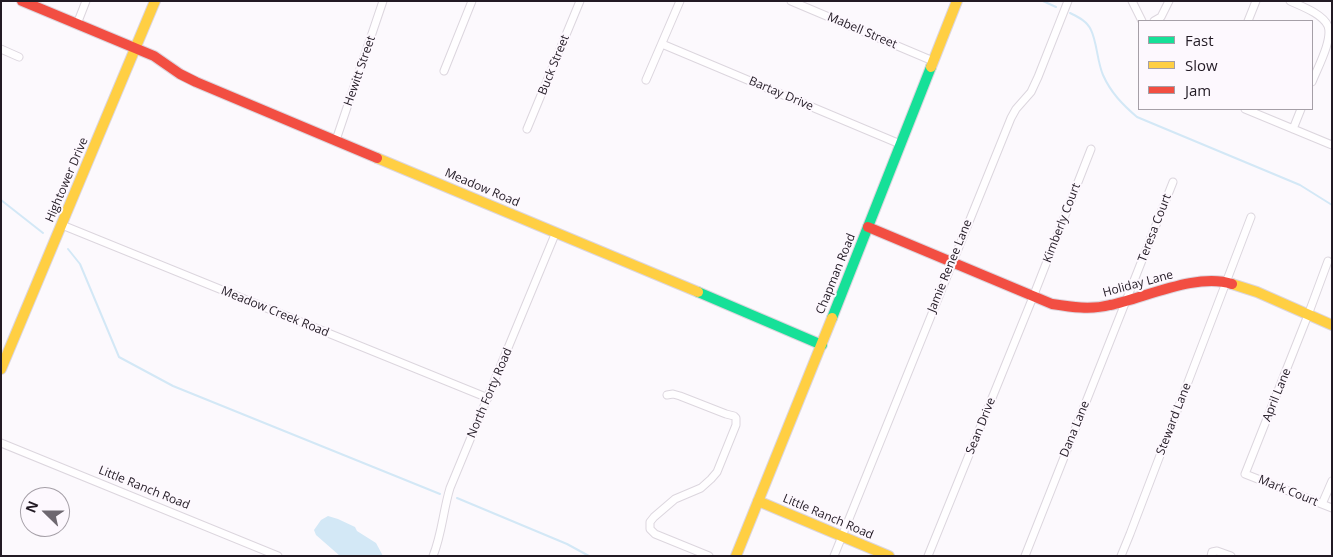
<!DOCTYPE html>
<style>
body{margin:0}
#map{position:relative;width:1333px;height:557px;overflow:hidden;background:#fcf9fd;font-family:"Open Sans",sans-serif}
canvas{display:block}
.frame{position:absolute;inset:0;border:2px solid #221a24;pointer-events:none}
.legend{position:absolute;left:1138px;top:20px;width:175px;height:90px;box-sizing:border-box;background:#fdf8fe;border:1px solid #a59fa7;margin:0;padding:6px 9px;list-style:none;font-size:15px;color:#221a24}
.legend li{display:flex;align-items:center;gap:10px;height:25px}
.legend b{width:25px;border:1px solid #a59fa7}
.north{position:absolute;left:20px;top:487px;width:50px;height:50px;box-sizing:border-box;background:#fdf8fe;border:1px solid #a59fa7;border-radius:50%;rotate:292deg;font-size:14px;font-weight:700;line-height:20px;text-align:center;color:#221a24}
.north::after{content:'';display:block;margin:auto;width:18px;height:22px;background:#6e6870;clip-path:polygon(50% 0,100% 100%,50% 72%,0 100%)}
</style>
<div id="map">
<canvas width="1333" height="557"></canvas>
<div class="frame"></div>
<ul class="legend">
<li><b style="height:6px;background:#16e098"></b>Fast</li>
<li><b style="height:6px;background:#ffcf43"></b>Slow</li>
<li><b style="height:6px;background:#f24e42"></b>Jam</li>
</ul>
<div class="north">N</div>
</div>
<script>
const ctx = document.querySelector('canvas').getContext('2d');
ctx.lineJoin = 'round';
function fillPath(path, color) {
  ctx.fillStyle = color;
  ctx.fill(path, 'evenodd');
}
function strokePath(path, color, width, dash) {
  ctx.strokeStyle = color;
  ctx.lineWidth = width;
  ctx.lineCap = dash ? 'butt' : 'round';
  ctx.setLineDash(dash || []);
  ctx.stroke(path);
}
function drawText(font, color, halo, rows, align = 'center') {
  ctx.font = font + ' "Open Sans",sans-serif';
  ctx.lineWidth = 4;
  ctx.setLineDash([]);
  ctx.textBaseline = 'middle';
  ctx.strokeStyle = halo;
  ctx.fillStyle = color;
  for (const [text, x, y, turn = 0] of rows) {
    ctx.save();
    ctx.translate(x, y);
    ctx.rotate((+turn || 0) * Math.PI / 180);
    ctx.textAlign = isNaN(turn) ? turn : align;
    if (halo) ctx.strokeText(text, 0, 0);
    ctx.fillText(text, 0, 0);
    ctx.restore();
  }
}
const water = new Path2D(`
 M 328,516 L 338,519 L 355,527 L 357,531 L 376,543 L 383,556 L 340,556 L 316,535 L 314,530 L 321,520 Z`);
const stream = new Path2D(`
 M 1043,1 L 1056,7
 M 1070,13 C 1078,17 1087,21 1091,30 C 1097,42 1097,61 1103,75 C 1111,93 1123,105 1137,117 L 1300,185 L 1332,205
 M 1,200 L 43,233
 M 68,249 L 80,264 L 119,357 L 173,386 L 440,494
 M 457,498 L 567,544 L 589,556`);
const street = new Path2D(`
 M 791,1 L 933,61
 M 1132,1 L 1142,21
 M 1290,1 C 1301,6 1323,14 1328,26 C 1333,40 1317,69 1312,82
 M 1154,21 L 1161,17 L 1169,1
 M 1248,21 L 1256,1
 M 77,24 L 86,1
 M 662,44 L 900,144
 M 1,49 L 19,57
 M 444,71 L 472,1
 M 646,80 L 680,1
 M 1245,109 L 1332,145
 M 527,129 L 580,1
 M 1293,129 L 1301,109
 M 336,140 L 383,1
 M 62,225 L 488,398
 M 1328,261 L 1308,315 L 1245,474 L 1332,508
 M 667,395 L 673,394 L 680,396 L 726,414 L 734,416 L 736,418 L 736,425 L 717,472 L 711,479 L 701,488 L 675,499 L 654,517 L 650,522 L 650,529 L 655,534 L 709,556
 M 1,443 L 278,556
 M 1322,504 L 1332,481
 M 433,556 C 442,534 443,511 450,488 L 556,232
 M 834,556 L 1011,118 L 1016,109 L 1031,92 L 1038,77 L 1068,1
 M 928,556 L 1033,297 L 1091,149
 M 1025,556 L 1173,182
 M 1121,556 L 1130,534 L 1251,217
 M 1211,556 L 1212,552 L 1217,551 L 1231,556`);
const fast = new Path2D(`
 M 698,292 L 822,345
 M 832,318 L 931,67`);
const slow = new Path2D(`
 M 931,67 L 957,1
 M 377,158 L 698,292
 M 1232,284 L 1257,292 L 1332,325
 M 1,369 L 155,1
 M 758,501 L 889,556
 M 736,556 L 832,318`);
const jam = new Path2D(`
 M 22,1 L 154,56 L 180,74 L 196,82 L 377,158
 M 868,227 L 1052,304 C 1071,307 1091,310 1110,305 C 1144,298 1198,272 1232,284`);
const streetNames = [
 ["Mabell Street",862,31,23],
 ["Buck Street",554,65,-68],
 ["Hewitt Street",360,71,-71],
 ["Bartay Drive",781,94,23],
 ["Hightower Drive",67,180,-67],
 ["Meadow Road",482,188,23],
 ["Kimberly Court",1062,223,-69],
 ["Teresa Court",1155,228,-69],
 ["Jamie Renee Lane",950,266,-68],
 ["Chapman Road",836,274,-68],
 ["Holiday Lane",1138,284,-15],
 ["Meadow Creek Road",275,312,22],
 ["North Forty Road",490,393,-67],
 ["April Lane",1277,395,-68],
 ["Steward Lane",1174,419,-69],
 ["Sean Drive",981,426,-68],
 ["Dana Lane",1075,429,-68],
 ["Little Ranch Road",144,488,22],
 ["Mark Court",1288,491,22],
 ["Little Ranch Road",828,517,23]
];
fillPath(water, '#d3e8f6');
strokePath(stream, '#d3e8f6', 2);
strokePath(street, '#dcd6de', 9);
strokePath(fast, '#dcd6de', 12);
strokePath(slow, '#dcd6de', 12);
strokePath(jam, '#dcd6de', 12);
strokePath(street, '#fffeff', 7);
strokePath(fast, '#16e098', 10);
strokePath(slow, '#ffcf43', 10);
strokePath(jam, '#f24e42', 10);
drawText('12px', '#221a24', '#fdf8fe', streetNames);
</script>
